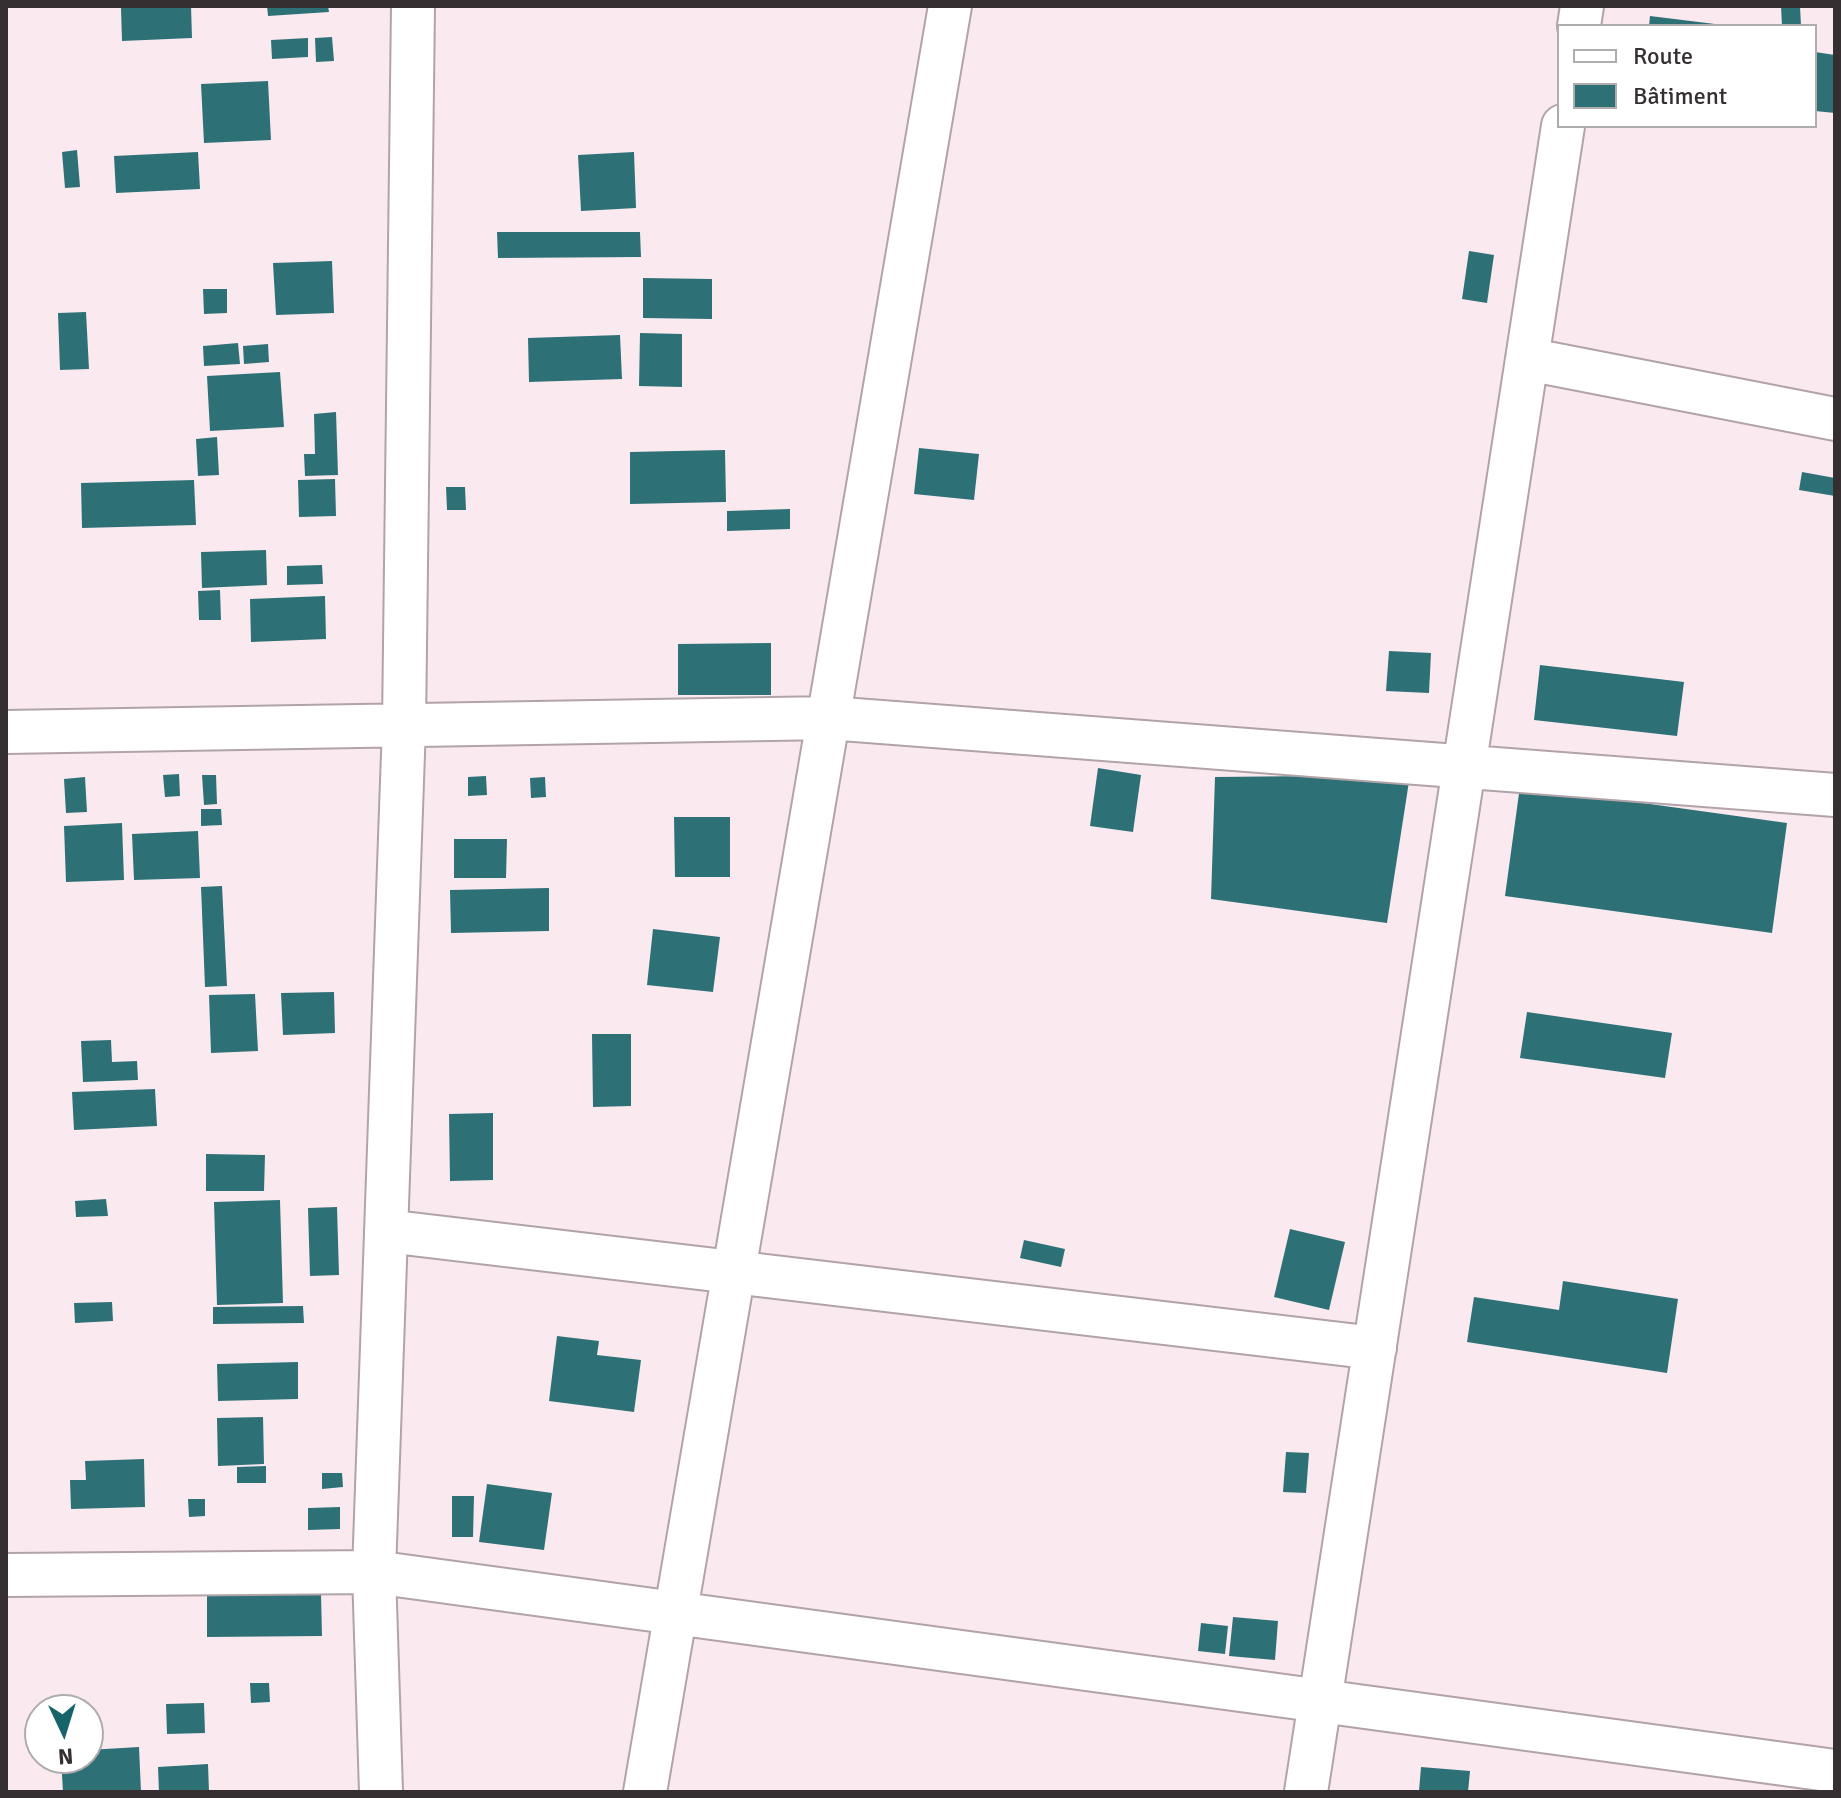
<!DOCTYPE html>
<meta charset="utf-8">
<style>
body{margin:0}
#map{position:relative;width:1841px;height:1798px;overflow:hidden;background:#faeaf0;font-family:Signika,sans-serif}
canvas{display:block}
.frame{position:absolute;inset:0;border:8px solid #352f32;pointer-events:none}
.legend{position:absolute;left:1557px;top:24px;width:260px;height:104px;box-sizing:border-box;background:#fff;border:2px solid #aeacad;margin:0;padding:10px 14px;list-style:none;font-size:24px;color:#352f32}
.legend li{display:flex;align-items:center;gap:16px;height:40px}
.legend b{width:40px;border:2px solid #aeacad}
.north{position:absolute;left:24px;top:1694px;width:80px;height:80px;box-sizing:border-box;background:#fff;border:2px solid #aeacad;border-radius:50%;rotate:176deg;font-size:22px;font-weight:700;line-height:32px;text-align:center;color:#352f32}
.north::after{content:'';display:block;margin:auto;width:28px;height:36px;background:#15646a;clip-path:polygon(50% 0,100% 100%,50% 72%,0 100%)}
</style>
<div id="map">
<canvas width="1841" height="1798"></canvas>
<div class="frame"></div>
<ul class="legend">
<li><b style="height:10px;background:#fff"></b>Route</li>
<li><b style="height:22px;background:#2d7177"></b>Bâtiment</li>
</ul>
<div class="north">N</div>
</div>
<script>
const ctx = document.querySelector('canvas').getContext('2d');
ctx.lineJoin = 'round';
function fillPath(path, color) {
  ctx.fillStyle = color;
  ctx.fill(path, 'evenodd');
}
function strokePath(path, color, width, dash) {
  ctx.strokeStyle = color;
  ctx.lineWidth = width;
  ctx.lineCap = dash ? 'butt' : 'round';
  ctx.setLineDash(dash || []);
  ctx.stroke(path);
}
const building = new Path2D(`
 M 191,6 L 192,38 L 122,41 L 121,8 Z
 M 267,6 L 328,6 L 329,12 L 268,16 Z
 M 1781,6 L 1800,6 L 1801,26 L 1782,26 Z
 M 1650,16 L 1715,24 L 1715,26 L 1649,26 Z
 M 332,37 L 334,61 L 316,62 L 315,38 Z
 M 308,38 L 308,57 L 272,59 L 271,40 Z
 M 1815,52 L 1835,55 L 1835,113 L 1815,111 Z
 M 268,81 L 271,140 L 204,143 L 201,84 Z
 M 77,150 L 80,187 L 65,188 L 62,152 Z
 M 198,152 L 200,189 L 116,193 L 114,156 Z
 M 634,152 L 636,208 L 581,211 L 578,155 Z
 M 497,232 L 640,232 L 641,257 L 498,258 Z
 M 1469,251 L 1494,255 L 1487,303 L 1462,299 Z
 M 332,261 L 334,313 L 276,315 L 273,263 Z
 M 643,278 L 712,279 L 712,319 L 643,318 Z
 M 203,289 L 227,289 L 227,313 L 204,314 Z
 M 86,312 L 89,369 L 60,370 L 58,313 Z
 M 640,333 L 682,334 L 682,387 L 639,386 Z
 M 620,335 L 622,379 L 529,382 L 528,338 Z
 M 238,343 L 240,364 L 204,366 L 203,346 Z
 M 268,344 L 269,362 L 244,364 L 243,346 Z
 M 280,372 L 284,427 L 210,431 L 207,376 Z
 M 336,412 L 338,475 L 305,476 L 304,454 L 315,454 L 314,414 Z
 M 217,437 L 219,475 L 198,476 L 196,439 Z
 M 919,448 L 979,454 L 974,500 L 914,494 Z
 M 725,450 L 726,502 L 630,504 L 630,452 Z
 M 1802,472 L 1835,478 L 1835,496 L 1799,490 Z
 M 335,479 L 336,516 L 299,517 L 298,480 Z
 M 194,480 L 196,525 L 82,528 L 81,483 Z
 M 446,487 L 465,487 L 466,510 L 447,510 Z
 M 790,509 L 790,529 L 727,531 L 727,511 Z
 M 266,550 L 267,585 L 202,588 L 201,552 Z
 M 322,565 L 323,584 L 287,585 L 287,566 Z
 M 220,590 L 221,620 L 199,620 L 198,591 Z
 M 325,596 L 326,639 L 251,642 L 250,599 Z
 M 771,643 L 771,695 L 678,695 L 678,644 Z
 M 1389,651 L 1431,653 L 1429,693 L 1386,691 Z
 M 1540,665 L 1684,682 L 1677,736 L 1534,720 Z
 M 1098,768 L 1141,775 L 1133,832 L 1090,826 Z
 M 179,774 L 180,796 L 165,797 L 163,775 Z
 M 202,775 L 216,775 L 217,804 L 204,805 Z
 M 1410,775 L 1387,923 L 1211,899 L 1215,777 Z
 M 486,776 L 487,795 L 468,796 L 468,777 Z
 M 85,777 L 87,812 L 66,813 L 64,779 Z
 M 545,777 L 546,797 L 531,798 L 530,778 Z
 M 1520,786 L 1787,823 L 1772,933 L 1505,896 Z
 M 201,809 L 221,809 L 222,825 L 201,826 Z
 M 674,817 L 730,817 L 730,877 L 675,877 Z
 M 122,823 L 124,880 L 66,882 L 64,826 Z
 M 198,831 L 200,878 L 134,880 L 132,834 Z
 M 454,839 L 507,839 L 506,878 L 454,878 Z
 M 222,886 L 227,986 L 205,987 L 201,887 Z
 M 549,888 L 549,931 L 451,933 L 450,890 Z
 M 653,929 L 720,937 L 713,992 L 647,985 Z
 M 334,992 L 335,1033 L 283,1035 L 281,993 Z
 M 255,994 L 258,1051 L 211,1053 L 209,995 Z
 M 1527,1012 L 1672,1033 L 1665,1078 L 1520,1058 Z
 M 592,1034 L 631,1034 L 631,1106 L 593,1107 Z
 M 111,1040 L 112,1062 L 137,1061 L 138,1080 L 83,1082 L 81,1041 Z
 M 155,1089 L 157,1126 L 74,1130 L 72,1092 Z
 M 493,1113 L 493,1180 L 450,1181 L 449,1114 Z
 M 206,1154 L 265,1155 L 264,1191 L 206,1191 Z
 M 106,1199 L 108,1216 L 76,1217 L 75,1201 Z
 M 280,1200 L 283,1303 L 217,1305 L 214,1202 Z
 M 337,1207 L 339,1275 L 310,1276 L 308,1208 Z
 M 1290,1229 L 1345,1242 L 1329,1310 L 1274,1297 Z
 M 1024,1240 L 1065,1249 L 1061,1267 L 1020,1258 Z
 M 1563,1281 L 1678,1299 L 1667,1373 L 1467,1342 L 1474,1297 L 1559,1310 Z
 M 112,1302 L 113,1321 L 75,1323 L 74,1303 Z
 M 303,1306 L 304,1323 L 213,1324 L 213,1307 Z
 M 557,1336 L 599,1341 L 597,1355 L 641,1360 L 634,1412 L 549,1401 Z
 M 298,1362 L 298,1399 L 218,1401 L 217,1364 Z
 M 263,1417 L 264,1464 L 218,1466 L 217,1418 Z
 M 1286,1452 L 1309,1453 L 1306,1493 L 1283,1492 Z
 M 144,1459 L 145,1507 L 71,1509 L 70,1480 L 86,1480 L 85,1461 Z
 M 266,1466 L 266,1483 L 237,1483 L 237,1467 Z
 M 322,1473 L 342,1473 L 343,1487 L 322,1489 Z
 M 487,1484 L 552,1493 L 544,1550 L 479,1542 Z
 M 452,1496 L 474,1496 L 473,1537 L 452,1537 Z
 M 188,1499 L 205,1499 L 205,1516 L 189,1517 Z
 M 340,1507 L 340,1529 L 308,1530 L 308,1508 Z
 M 321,1594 L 322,1636 L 207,1637 L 207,1595 Z
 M 1233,1617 L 1278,1621 L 1275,1660 L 1229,1656 Z
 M 1201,1623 L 1228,1626 L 1225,1654 L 1198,1651 Z
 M 250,1683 L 269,1683 L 270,1702 L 251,1703 Z
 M 204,1703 L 205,1733 L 167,1734 L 166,1704 Z
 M 139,1747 L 141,1792 L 63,1792 L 61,1758 L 88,1758 L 88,1750 Z
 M 208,1764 L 209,1792 L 159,1792 L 158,1767 Z
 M 1421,1767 L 1470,1771 L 1468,1792 L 1419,1791 Z`);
const minor = new Path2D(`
 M 1579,26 L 1582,6
 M 1527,359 L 1835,419
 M 6,732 L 829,718 L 1835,795
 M 386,1231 L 1375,1348
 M 6,1575 L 374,1572 L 1835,1771
 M 381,1792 L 374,1572 L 404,725 L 413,6
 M 645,1792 L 950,6
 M 1306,1792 L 1563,126`);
fillPath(building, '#2d7177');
strokePath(minor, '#b2a3a9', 46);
strokePath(minor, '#fff', 42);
</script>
